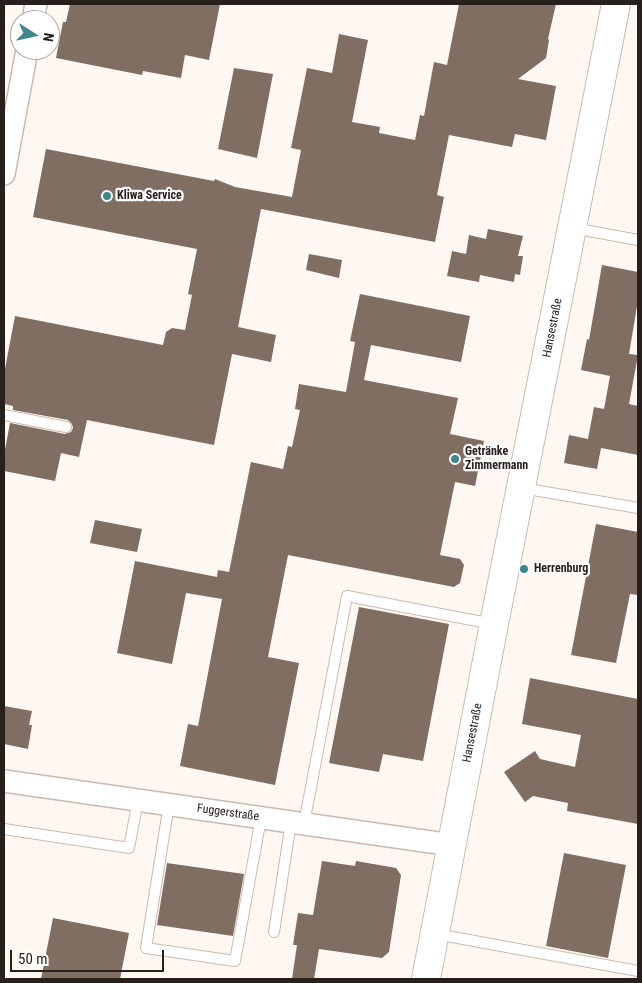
<!DOCTYPE html>
<meta charset="utf-8">
<style>
body{margin:0}
#map{position:relative;width:642px;height:983px;overflow:hidden;background:#fff7f2;font-family:"Roboto Condensed",sans-serif}
canvas{display:block}
.frame{position:absolute;inset:0;border:5px solid #28201c;pointer-events:none}
.north{position:absolute;left:10px;top:10px;width:50px;height:50px;box-sizing:border-box;background:#fff;border:1px solid #a9a6a4;border-radius:50%;rotate:100deg;font-size:14px;font-weight:700;line-height:20px;text-align:center;color:#28201c}
.north::after{content:'';display:block;margin:auto;width:18px;height:22px;background:#3e868c;clip-path:polygon(50% 0,100% 100%,50% 72%,0 100%)}
.scale{position:absolute;left:10px;top:950px;width:154px;height:22px;box-sizing:border-box;border:2px solid #28201c;border-top:0;padding-left:6px;font-size:15px;line-height:18px;white-space:nowrap;color:#28201c;-webkit-text-stroke:4px #fff;paint-order:stroke}
</style>
<div id="map">
<canvas width="642" height="983"></canvas>
<div class="frame"></div>
<div class="north">N</div>
<div class="scale">50 m</div>
</div>
<script>
const ctx = document.querySelector('canvas').getContext('2d');
ctx.lineJoin = 'round';
function fillPath(path, color) {
  ctx.fillStyle = color;
  ctx.fill(path, 'evenodd');
}
function strokePath(path, color, width, dash) {
  ctx.strokeStyle = color;
  ctx.lineWidth = width;
  ctx.lineCap = dash ? 'butt' : 'round';
  ctx.setLineDash(dash || []);
  ctx.stroke(path);
}
function drawText(font, color, halo, rows, align = 'center') {
  ctx.font = font + ' "Roboto Condensed",sans-serif';
  ctx.lineWidth = 4.5;
  ctx.setLineDash([]);
  ctx.textBaseline = 'middle';
  ctx.strokeStyle = halo;
  ctx.fillStyle = color;
  for (const [text, x, y, turn = 0] of rows) {
    ctx.save();
    ctx.translate(x, y);
    ctx.rotate((+turn || 0) * Math.PI / 180);
    ctx.textAlign = isNaN(turn) ? turn : align;
    if (halo) ctx.strokeText(text, 0, 0);
    ctx.fillText(text, 0, 0);
    ctx.restore();
  }
}
const building = new Path2D(`
 M 70,4 L 220,4 L 209,60 L 185,55 L 181,78 L 143,71 L 142,75 L 56,58 L 63,22 L 66,22 Z
 M 459,4 L 556,4 L 548,39 L 549,40 L 546,58 L 518,79 L 556,86 L 546,140 L 515,134 L 512,147 L 449,135 L 437,195 L 444,197 L 435,242 L 261,209 L 238,327 L 276,335 L 271,362 L 232,354 L 214,445 L 87,420 L 79,457 L 61,453 L 55,481 L 4,471 L 4,455 L 10,423 L 65,434 L 71,432 L 73,428 L 72,424 L 68,420 L 13,410 L 13,406 L 4,404 L 4,374 L 15,316 L 163,345 L 166,332 L 172,328 L 185,330 L 192,295 L 188,294 L 197,249 L 33,217 L 46,149 L 214,181 L 215,179 L 235,187 L 292,197 L 301,150 L 291,148 L 307,68 L 332,73 L 339,34 L 368,40 L 352,122 L 380,127 L 379,133 L 415,140 L 420,115 L 424,116 L 434,62 L 447,65 Z
 M 234,68 L 273,74 L 257,158 L 218,149 Z
 M 488,229 L 523,236 L 518,256 L 523,256 L 520,275 L 515,274 L 514,282 L 480,275 L 479,282 L 447,276 L 452,251 L 466,254 L 469,235 L 486,239 Z
 M 309,254 L 342,260 L 339,278 L 306,270 Z
 M 602,265 L 638,272 L 638,300 L 629,354 L 638,355 L 629,404 L 638,406 L 638,455 L 601,448 L 597,469 L 564,463 L 569,435 L 588,439 L 594,407 L 604,409 L 610,376 L 581,370 L 587,339 L 589,340 Z
 M 360,294 L 470,316 L 461,362 L 371,345 L 364,380 L 458,398 L 450,434 L 484,441 L 475,486 L 455,482 L 440,555 L 460,559 L 464,565 L 460,583 L 454,587 L 288,555 L 268,657 L 299,663 L 275,785 L 180,766 L 188,724 L 198,726 L 222,599 L 186,593 L 172,664 L 117,653 L 135,561 L 217,577 L 218,570 L 229,572 L 251,462 L 283,469 L 288,446 L 292,447 L 300,410 L 295,409 L 299,384 L 346,392 L 355,342 L 350,341 Z
 M 95,520 L 142,529 L 137,552 L 90,543 Z
 M 596,524 L 638,532 L 638,595 L 630,594 L 616,663 L 571,655 Z
 M 359,607 L 449,624 L 423,761 L 383,754 L 379,772 L 329,763 Z
 M 530,678 L 638,699 L 638,824 L 567,811 L 568,803 L 533,796 L 525,802 L 504,772 L 535,751 L 540,759 L 575,767 L 581,735 L 522,724 Z
 M 4,706 L 32,711 L 29,725 L 32,725 L 28,749 L 4,744 Z
 M 564,853 L 626,865 L 608,958 L 546,946 Z
 M 322,861 L 355,866 L 356,861 L 396,868 L 401,875 L 389,952 L 382,958 L 319,949 L 314,979 L 292,979 L 297,945 L 293,945 L 298,913 L 313,915 Z
 M 167,863 L 244,874 L 233,936 L 157,925 Z
 M 53,918 L 129,933 L 120,979 L 41,979 Z`);
const service = new Path2D(`
 M 573,228 L 638,240
 M 4,415 L 66,427
 M 522,488 L 638,508
 M 169,804 L 146,948 L 235,961 L 261,818
 M 304,824 L 347,596 L 493,624
 M 4,829 L 129,848 L 138,800
 M 274,932 L 291,822
 M 436,934 L 638,971`);
const minor = new Path2D(`
 M 33,20 L 36,4
 M 4,174 L 27,50
 M 4,781 L 452,845`);
const secondary = new Path2D(`
 M 426,979 L 494,624 L 616,4`);
const markers = [
 [107,196,5,"#3e868c"],
 [455,459,5,"#3e868c"],
 [524,569,5,"#3e868c"]
];
const poiNames = [
 ["Kliwa Service",117,196],
 ["Getränke",465,452],
 ["Zimmermann",465,466],
 ["Herrenburg",534,569]
];
const streetNames = [
 ["Hansestraße",553,328,-79],
 ["Hansestraße",473,733,-79],
 ["Fuggerstraße",228,813,8]
];
fillPath(building, '#806e63');
strokePath(service, '#cdbaae', 12);
strokePath(minor, '#cdbaae', 24);
strokePath(secondary, '#cdbaae', 30);
strokePath(service, '#fff', 10);
strokePath(minor, '#fff', 21);
strokePath(secondary, '#fff', 28);
for (const [x, y, r, color] of markers) {
  const dot = new Path2D();
  dot.arc(x, y, r, 0, 2 * Math.PI);
  ctx.fillStyle = color;
  ctx.fill(dot);
  strokePath(dot, '#fff', 2);
}
drawText('bold 12px', '#28201c', '#fff', poiNames, 'left');
drawText('12px', '#28201c', '#fff', streetNames);
</script>
